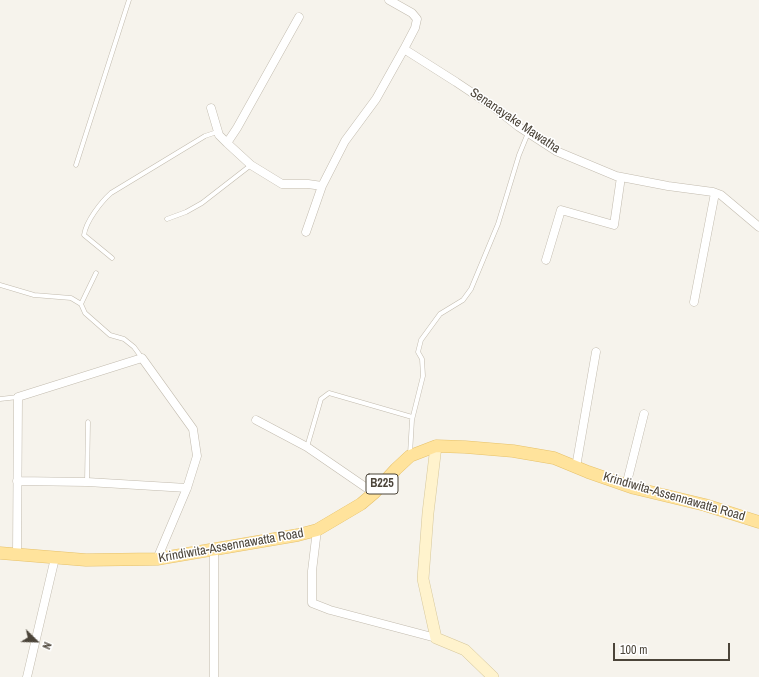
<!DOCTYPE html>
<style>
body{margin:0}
#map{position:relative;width:759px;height:677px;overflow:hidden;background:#f6f3ec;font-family:"Archivo Narrow",sans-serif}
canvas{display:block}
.north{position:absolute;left:16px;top:621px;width:40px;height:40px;-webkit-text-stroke:3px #fff;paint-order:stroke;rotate:113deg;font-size:11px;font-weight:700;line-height:16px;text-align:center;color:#4b4439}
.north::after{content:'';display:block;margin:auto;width:14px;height:18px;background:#4b4439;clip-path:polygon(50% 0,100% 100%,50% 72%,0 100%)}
.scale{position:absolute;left:613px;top:643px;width:117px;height:18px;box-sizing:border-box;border:2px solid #4b4439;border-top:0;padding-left:5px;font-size:12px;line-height:14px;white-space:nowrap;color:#4b4439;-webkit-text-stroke:3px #fff;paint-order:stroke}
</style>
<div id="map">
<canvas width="759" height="677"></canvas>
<div class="north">N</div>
<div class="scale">100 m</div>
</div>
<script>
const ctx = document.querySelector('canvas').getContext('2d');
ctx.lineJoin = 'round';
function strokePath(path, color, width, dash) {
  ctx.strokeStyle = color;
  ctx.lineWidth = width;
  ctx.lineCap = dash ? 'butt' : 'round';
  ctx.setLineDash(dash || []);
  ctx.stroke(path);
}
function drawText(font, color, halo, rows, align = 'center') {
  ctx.font = font + ' "Archivo Narrow",sans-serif';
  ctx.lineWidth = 3;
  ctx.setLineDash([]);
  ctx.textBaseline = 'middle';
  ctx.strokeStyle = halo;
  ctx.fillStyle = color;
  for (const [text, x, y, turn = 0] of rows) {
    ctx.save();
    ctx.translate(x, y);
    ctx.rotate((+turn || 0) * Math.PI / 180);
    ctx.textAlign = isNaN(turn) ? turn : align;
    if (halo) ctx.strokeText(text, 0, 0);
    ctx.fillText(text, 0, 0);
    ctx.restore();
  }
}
const lane = new Path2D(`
 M 76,165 L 129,0
 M 167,219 L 186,212 L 202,203 L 251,165
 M 112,258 L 84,235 C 86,221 101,202 111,193 L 205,136 L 217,132
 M 0,285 L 34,295 L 71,298 L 81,304 L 85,313 L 110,335 L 124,339 L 134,347 L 142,358
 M 81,304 L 96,273
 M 0,399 L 18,397
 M 307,447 L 321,399 L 329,393 L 412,417
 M 410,454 L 412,420 L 423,376 L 422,359 L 418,352 L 421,340 L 440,314 L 463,300 L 471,289 L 498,224 L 519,155 L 528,133
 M 87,482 L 88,422`);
const street = new Path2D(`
 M 389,0 L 412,13 L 417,19 L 415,28 L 404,49 L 456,82 L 495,108 L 519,127 L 556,151 L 616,176 L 668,186 L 713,192 L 721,195 L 759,227
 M 211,108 L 219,135 L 227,143 L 251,165 L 282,184 L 308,184 L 322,186
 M 227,143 L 237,128 L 299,17
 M 306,232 L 322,186 L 345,141 L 376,99 L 404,49
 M 546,260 L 561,210 L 614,225 L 621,177
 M 694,302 L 715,193
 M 256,420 L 307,447 L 374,493
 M 576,467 L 596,352
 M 17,481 L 87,482 L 187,488
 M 626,486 L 644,414
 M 317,530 L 312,571 L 312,603 L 330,610 L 436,638
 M 17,555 L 18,397 L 142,358 L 193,429 L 197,456 L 187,488 L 157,559
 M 27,677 L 55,558
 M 214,677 L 214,549`);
const secondary = new Path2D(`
 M 436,446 L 428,513 L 423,579 L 436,638 L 465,650 L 493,677`);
const primary = new Path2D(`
 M 0,553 L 86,560 L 157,559 L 298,535 L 317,530 L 361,504 L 374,493 L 396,469 L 410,456 L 436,446 L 465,447 L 513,451 L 554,458 L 588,472 L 634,488 L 705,505 L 759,522`);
const shields = [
 [382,484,32]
];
const shieldNames = [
 ["B225",382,484]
];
const streetNames = [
 ["Senanayake Mawatha",515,121,34],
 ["Krindiwita-Assennawatta Road",674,497,16],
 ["Krindiwita-Assennawatta Road",231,546,-10]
];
strokePath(lane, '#c2bbae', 5);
strokePath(street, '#c2bbae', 9);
strokePath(secondary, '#d6c79b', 12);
strokePath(primary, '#e6c16a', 13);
strokePath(lane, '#fff', 4);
strokePath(street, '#fff', 8);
strokePath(secondary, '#fff3cd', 11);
strokePath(primary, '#ffe39c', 12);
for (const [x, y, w] of shields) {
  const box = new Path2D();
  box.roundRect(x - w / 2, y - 10, w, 20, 3);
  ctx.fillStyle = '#fff';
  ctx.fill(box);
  strokePath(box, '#4b4439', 1);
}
drawText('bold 12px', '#4b4439', null, shieldNames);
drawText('13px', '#4b4439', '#fff', streetNames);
</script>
